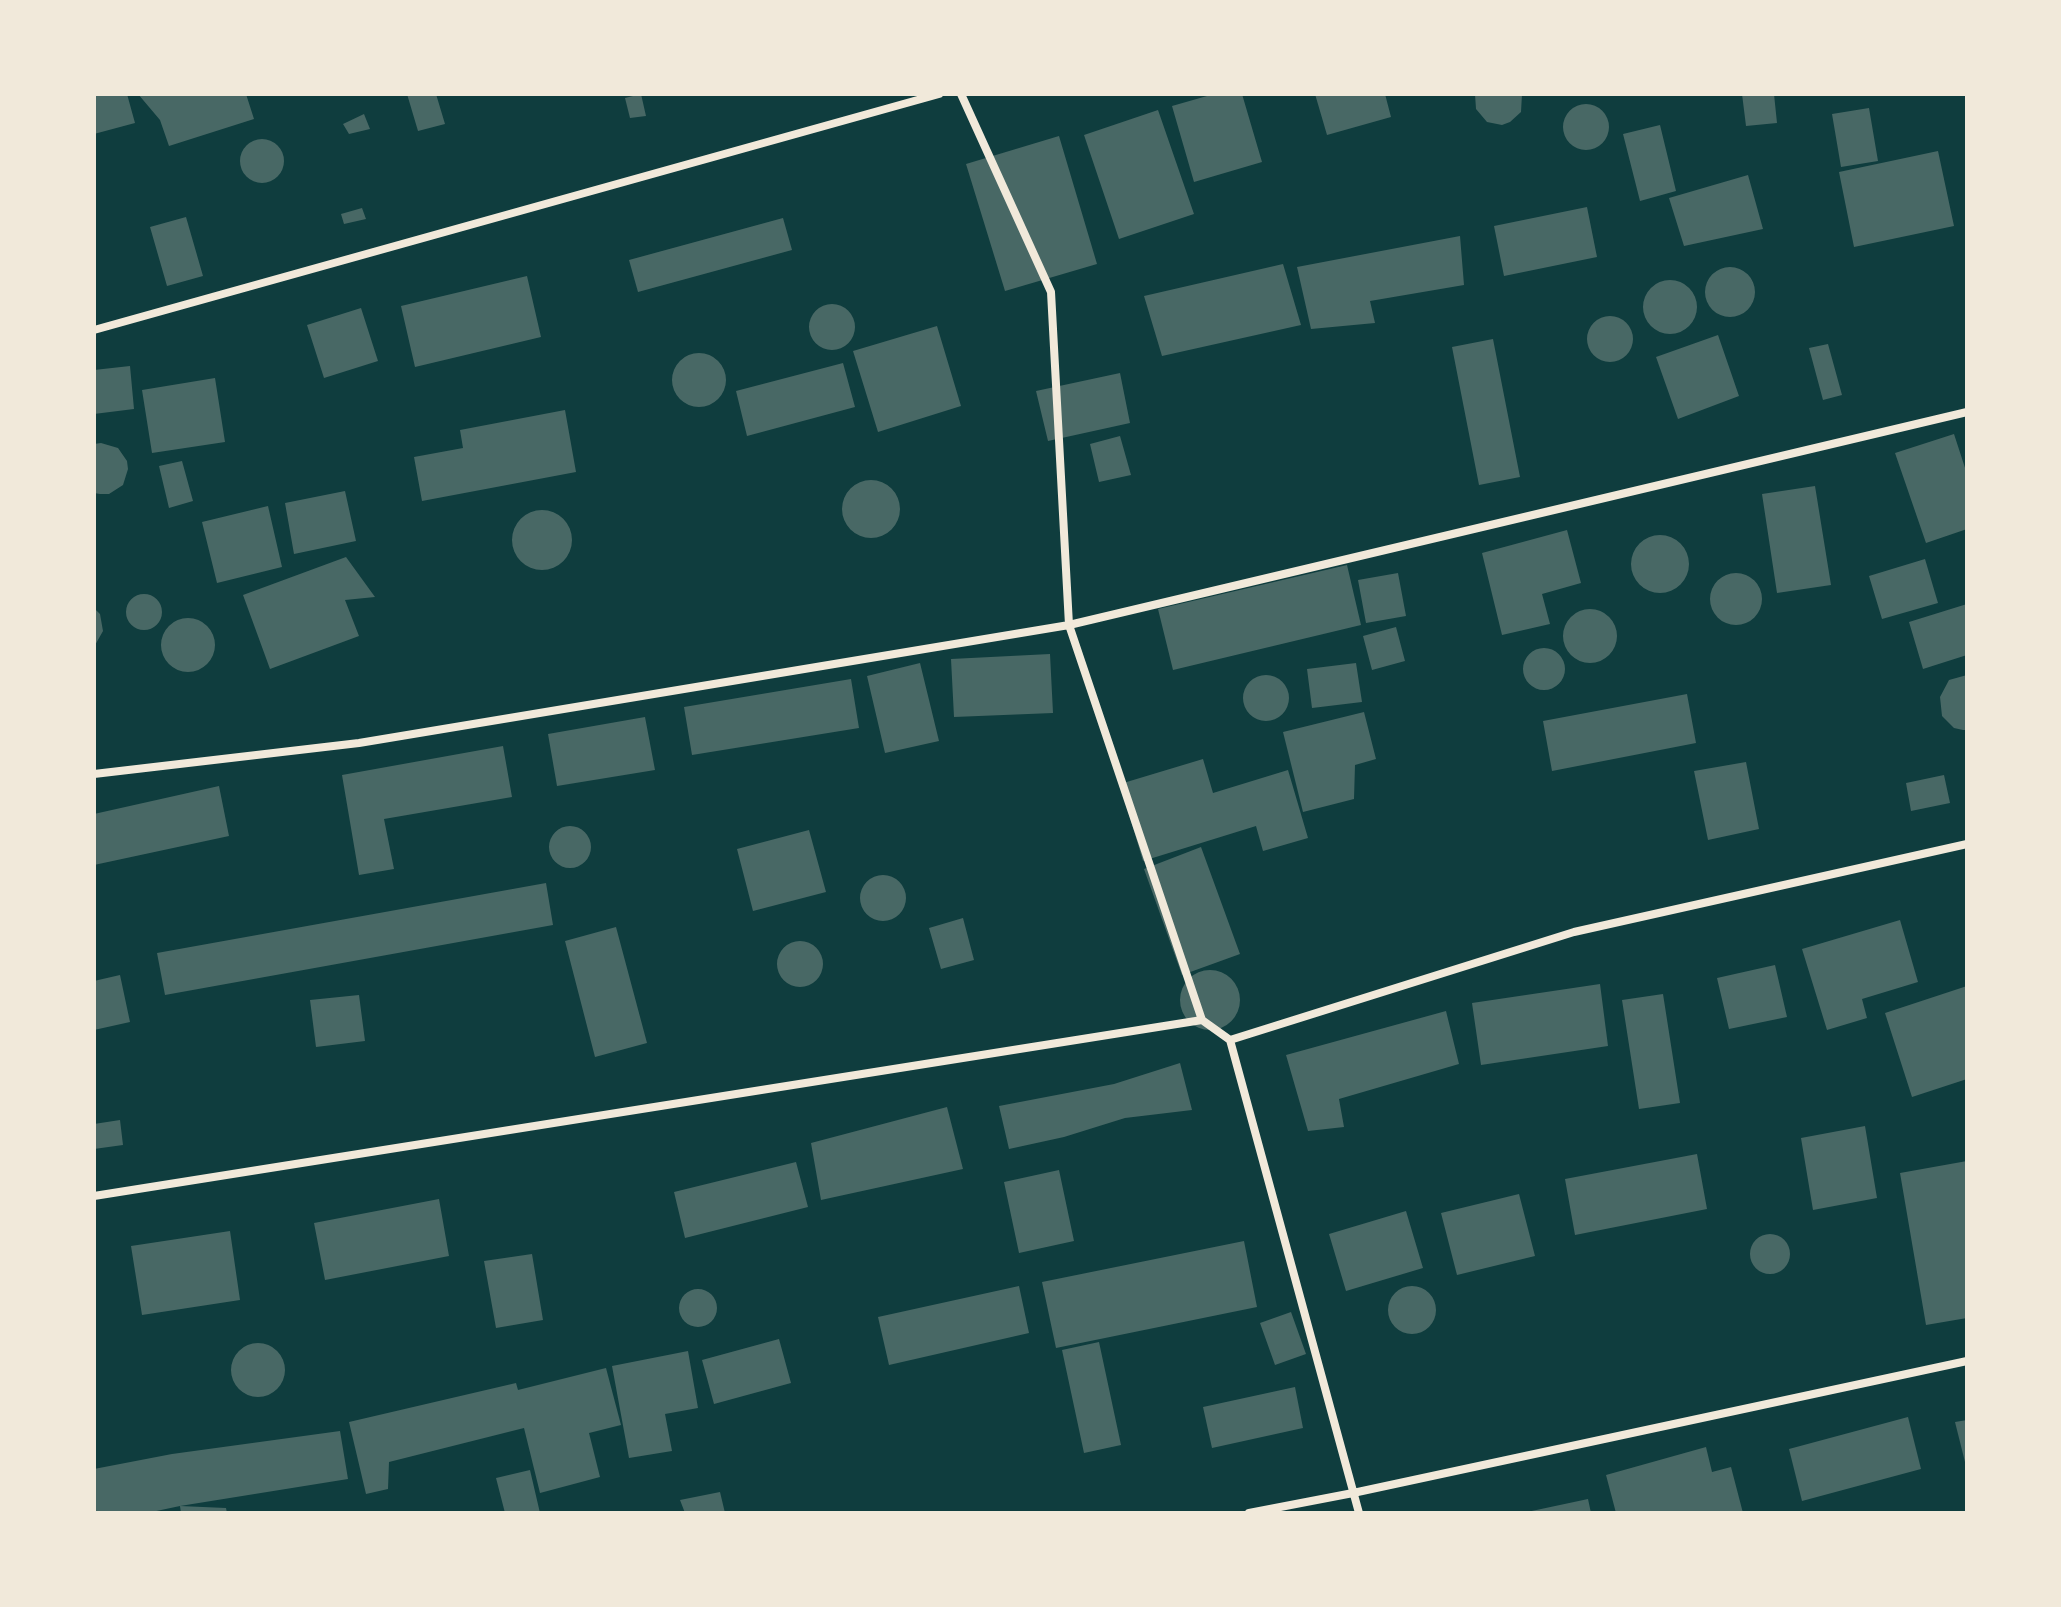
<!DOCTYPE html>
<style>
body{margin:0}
#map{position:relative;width:2061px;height:1607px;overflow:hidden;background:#0f3d3e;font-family:Lato,sans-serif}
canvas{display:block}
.frame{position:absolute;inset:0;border:96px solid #f1e9da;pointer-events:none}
</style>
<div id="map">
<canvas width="2061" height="1607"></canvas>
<div class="frame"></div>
</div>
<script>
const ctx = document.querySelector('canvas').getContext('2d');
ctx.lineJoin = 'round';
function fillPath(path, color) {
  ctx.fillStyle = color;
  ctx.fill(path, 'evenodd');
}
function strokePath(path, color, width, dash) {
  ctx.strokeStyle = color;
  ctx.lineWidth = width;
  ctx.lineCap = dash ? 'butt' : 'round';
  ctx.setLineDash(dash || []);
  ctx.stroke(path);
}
const building = new Path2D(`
 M 94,94 L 127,94 L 135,123 L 94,134 Z
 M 138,94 L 246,94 L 254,119 L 169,146 L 160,120 Z
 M 407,94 L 436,94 L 445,124 L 418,131 Z
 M 641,94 L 646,116 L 630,118 L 625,98 Z
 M 1214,94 L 1242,94 L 1262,162 L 1194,182 L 1172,106 Z
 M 1315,94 L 1385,94 L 1391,117 L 1327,135 Z
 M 1475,94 L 1522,94 L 1521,112 L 1510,122 L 1502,125 L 1487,122 L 1476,109 Z
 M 1742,94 L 1774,94 L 1777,123 L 1746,126 Z
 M1563 127a23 23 0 1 1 46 0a23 23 0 1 1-46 0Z
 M 1869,108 L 1878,161 L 1841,167 L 1832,114 Z
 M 1158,110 L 1194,214 L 1119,239 L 1084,135 Z
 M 364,114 L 370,129 L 349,134 L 343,124 Z
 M 1660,125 L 1676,191 L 1640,201 L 1623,134 Z
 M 1059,136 L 1097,264 L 1005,291 L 966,164 Z
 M240 161a22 22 0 1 1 44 0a22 22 0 1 1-44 0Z
 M 1938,151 L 1954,226 L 1854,247 L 1839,172 Z
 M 1748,175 L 1763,229 L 1684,246 L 1669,198 Z
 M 1587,207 L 1597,257 L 1504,276 L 1494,226 Z
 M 362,208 L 366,219 L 344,224 L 341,214 Z
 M 186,217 L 203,276 L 167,286 L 150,227 Z
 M 783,218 L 792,250 L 638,292 L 629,260 Z
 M 1460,236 L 1464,285 L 1370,301 L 1375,323 L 1311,329 L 1297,267 Z
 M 1283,264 L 1301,325 L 1162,356 L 1144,296 Z
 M1705 292a25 25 0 1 1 50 0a25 25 0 1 1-50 0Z
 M 527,276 L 541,337 L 415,367 L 401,306 Z
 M1643 307a27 27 0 1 1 54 0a27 27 0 1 1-54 0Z
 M809 327a23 23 0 1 1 46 0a23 23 0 1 1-46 0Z
 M 361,308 L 378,361 L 324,378 L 307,325 Z
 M1587 339a23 23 0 1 1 46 0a23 23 0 1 1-46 0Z
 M 937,326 L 961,406 L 878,432 L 853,351 Z
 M 1718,335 L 1739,396 L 1678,419 L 1656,357 Z
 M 1493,339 L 1520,477 L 1479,485 L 1452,347 Z
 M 1828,344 L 1842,395 L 1823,400 L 1809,348 Z
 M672 380a27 27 0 1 1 54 0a27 27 0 1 1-54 0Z
 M 843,363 L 855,407 L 747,436 L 736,391 Z
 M 130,366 L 134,409 L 94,414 L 94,370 Z
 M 1120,373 L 1130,423 L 1048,441 L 1036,391 Z
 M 215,378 L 225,442 L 152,453 L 142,390 Z
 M 565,410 L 576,472 L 422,501 L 414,457 L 463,448 L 460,430 Z
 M 1954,434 L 1967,474 L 1967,529 L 1926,543 L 1895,453 Z
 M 1120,436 L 1131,475 L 1099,482 L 1090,444 Z
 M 101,443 L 118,448 L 127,461 L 128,469 L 123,485 L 109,494 L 100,494 L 94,493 L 94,444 Z
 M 182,461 L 193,501 L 169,508 L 159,466 Z
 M842 509a29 29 0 1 1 58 0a29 29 0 1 1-58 0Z
 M 1815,486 L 1831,585 L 1777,593 L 1762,494 Z
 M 345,491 L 356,541 L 294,554 L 285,503 Z
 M 268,506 L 282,567 L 217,583 L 202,522 Z
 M512 540a30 30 0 1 1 60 0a30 30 0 1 1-60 0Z
 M 1567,530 L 1581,583 L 1542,594 L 1550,624 L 1502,635 L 1482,553 Z
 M1631 564a29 29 0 1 1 58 0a29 29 0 1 1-58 0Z
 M 346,557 L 375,597 L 345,600 L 359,636 L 270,669 L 243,595 Z
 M 1925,559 L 1938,603 L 1882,619 L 1869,576 Z
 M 1347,565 L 1361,625 L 1173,670 L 1158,609 Z
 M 1398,573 L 1406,616 L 1366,623 L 1358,580 Z
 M1710 599a26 26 0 1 1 52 0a26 26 0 1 1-52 0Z
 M126 612a18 18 0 1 1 36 0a18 18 0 1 1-36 0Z
 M 1967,604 L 1967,655 L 1923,669 L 1909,622 Z
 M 94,608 L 100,614 L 103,631 L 94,647 Z
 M1563 636a27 27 0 1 1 54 0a27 27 0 1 1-54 0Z
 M161 645a27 27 0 1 1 54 0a27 27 0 1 1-54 0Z
 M 1396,627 L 1405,661 L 1372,670 L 1363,636 Z
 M1523 669a21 21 0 1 1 42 0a21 21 0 1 1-42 0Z
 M 1050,654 L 1053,713 L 954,717 L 951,659 Z
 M 920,663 L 939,741 L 885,753 L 867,676 Z
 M 1356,663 L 1362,702 L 1312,708 L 1307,669 Z
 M1243 698a23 23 0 1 1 46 0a23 23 0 1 1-46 0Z
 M 1967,675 L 1967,730 L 1963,730 L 1954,728 L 1942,716 L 1940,697 L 1949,680 Z
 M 851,679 L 859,728 L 692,755 L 684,707 Z
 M 1687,694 L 1696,743 L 1552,771 L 1543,721 Z
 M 1364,712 L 1376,759 L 1355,765 L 1354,799 L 1303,812 L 1283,732 Z
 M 645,717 L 655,770 L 557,786 L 548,734 Z
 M 503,746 L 512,797 L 384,819 L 394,869 L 359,875 L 342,775 Z
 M 1203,759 L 1213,793 L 1288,770 L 1308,838 L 1263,851 L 1256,826 L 1143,861 L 1120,784 Z
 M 1746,762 L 1759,829 L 1708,840 L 1694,771 Z
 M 1944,775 L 1950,803 L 1911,811 L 1906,783 Z
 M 219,786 L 229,836 L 94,865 L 94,814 Z
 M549 847a21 21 0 1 1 42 0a21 21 0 1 1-42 0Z
 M 809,830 L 826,892 L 753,911 L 737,849 Z
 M 1201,847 L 1240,954 L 1182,975 L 1144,869 Z
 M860 898a23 23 0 1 1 46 0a23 23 0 1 1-46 0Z
 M 546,883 L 553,925 L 165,995 L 157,953 Z
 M 963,918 L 974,960 L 941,969 L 929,928 Z
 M 1900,920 L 1918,982 L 1862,999 L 1867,1018 L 1827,1030 L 1802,949 Z
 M 616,927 L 647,1043 L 595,1057 L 565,941 Z
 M777 964a23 23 0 1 1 46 0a23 23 0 1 1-46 0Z
 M 1775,965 L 1787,1017 L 1729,1029 L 1717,978 Z
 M1180 1000a30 30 0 1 1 60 0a30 30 0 1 1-60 0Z
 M 120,975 L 130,1022 L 94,1030 L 94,981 Z
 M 1600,984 L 1608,1046 L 1481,1065 L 1472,1003 Z
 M 1967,986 L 1967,1079 L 1912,1097 L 1885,1013 Z
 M 1663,994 L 1680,1103 L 1639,1109 L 1622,1000 Z
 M 359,995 L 365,1041 L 316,1047 L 310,1000 Z
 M 1446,1011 L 1459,1064 L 1339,1099 L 1344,1127 L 1308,1131 L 1286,1055 Z
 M 1180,1063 L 1192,1110 L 1125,1118 L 1064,1137 L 1009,1149 L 999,1106 L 1114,1084 Z
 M 947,1107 L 963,1169 L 821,1200 L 811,1143 Z
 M 120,1120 L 123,1145 L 94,1149 L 94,1124 Z
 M 1865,1126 L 1877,1198 L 1813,1210 L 1801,1138 Z
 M 1697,1154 L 1707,1209 L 1575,1235 L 1565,1179 Z
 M 1967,1161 L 1967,1318 L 1926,1325 L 1900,1173 Z
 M 796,1162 L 808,1207 L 685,1238 L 674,1192 Z
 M 1059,1170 L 1074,1241 L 1019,1253 L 1004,1182 Z
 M 1519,1194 L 1535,1256 L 1457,1275 L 1441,1213 Z
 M 439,1199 L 449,1256 L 325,1280 L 314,1223 Z
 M 1406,1211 L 1423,1268 L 1346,1291 L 1329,1234 Z
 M 230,1231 L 240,1300 L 142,1315 L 131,1246 Z
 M1750 1254a20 20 0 1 1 40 0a20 20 0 1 1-40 0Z
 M 1244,1241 L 1257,1307 L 1056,1348 L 1042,1282 Z
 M 532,1254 L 543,1320 L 496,1328 L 484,1261 Z
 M 1019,1286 L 1029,1333 L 889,1365 L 878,1317 Z
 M1388 1310a24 24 0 1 1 48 0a24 24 0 1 1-48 0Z
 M679 1308a19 19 0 1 1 38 0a19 19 0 1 1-38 0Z
 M 1291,1312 L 1306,1354 L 1275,1365 L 1260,1323 Z
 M 779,1339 L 791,1383 L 714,1404 L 702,1360 Z
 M 1099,1342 L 1121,1445 L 1084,1453 L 1062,1350 Z
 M231 1370a27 27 0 1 1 54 0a27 27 0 1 1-54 0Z
 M 688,1351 L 698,1408 L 665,1414 L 672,1451 L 629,1458 L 612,1366 Z
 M 606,1368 L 621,1425 L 589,1433 L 600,1477 L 540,1493 L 524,1428 L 389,1462 L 388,1489 L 366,1494 L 349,1422 L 516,1383 L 518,1390 Z
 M 1295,1387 L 1303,1428 L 1212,1448 L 1203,1407 Z
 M 1908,1417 L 1921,1469 L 1802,1501 L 1789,1449 Z
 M 1967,1420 L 1967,1466 L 1966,1466 L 1955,1422 Z
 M 340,1431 L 348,1479 L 180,1506 L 226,1508 L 227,1513 L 181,1513 L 180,1506 L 147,1513 L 94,1513 L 94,1469 L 172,1454 Z
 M 1706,1447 L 1712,1472 L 1731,1467 L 1743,1513 L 1616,1513 L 1606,1475 Z
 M 530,1470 L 540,1513 L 505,1513 L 496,1478 Z
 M 720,1492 L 725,1513 L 685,1513 L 680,1500 Z
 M 1588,1499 L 1591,1513 L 1527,1513 L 1527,1512 Z`);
const minor = new Path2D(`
 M 961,94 L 1051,292 L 1069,625 L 1202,1020 L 1230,1040 L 1574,932 L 1967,844
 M 94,330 L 939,94
 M 94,774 L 359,743 L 1069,625 L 1967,412
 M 1230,1040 L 1359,1513
 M 94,1196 L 1202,1020
 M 1249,1513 L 1353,1493 L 1967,1361`);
fillPath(building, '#486865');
strokePath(minor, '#f1e9da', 8);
</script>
